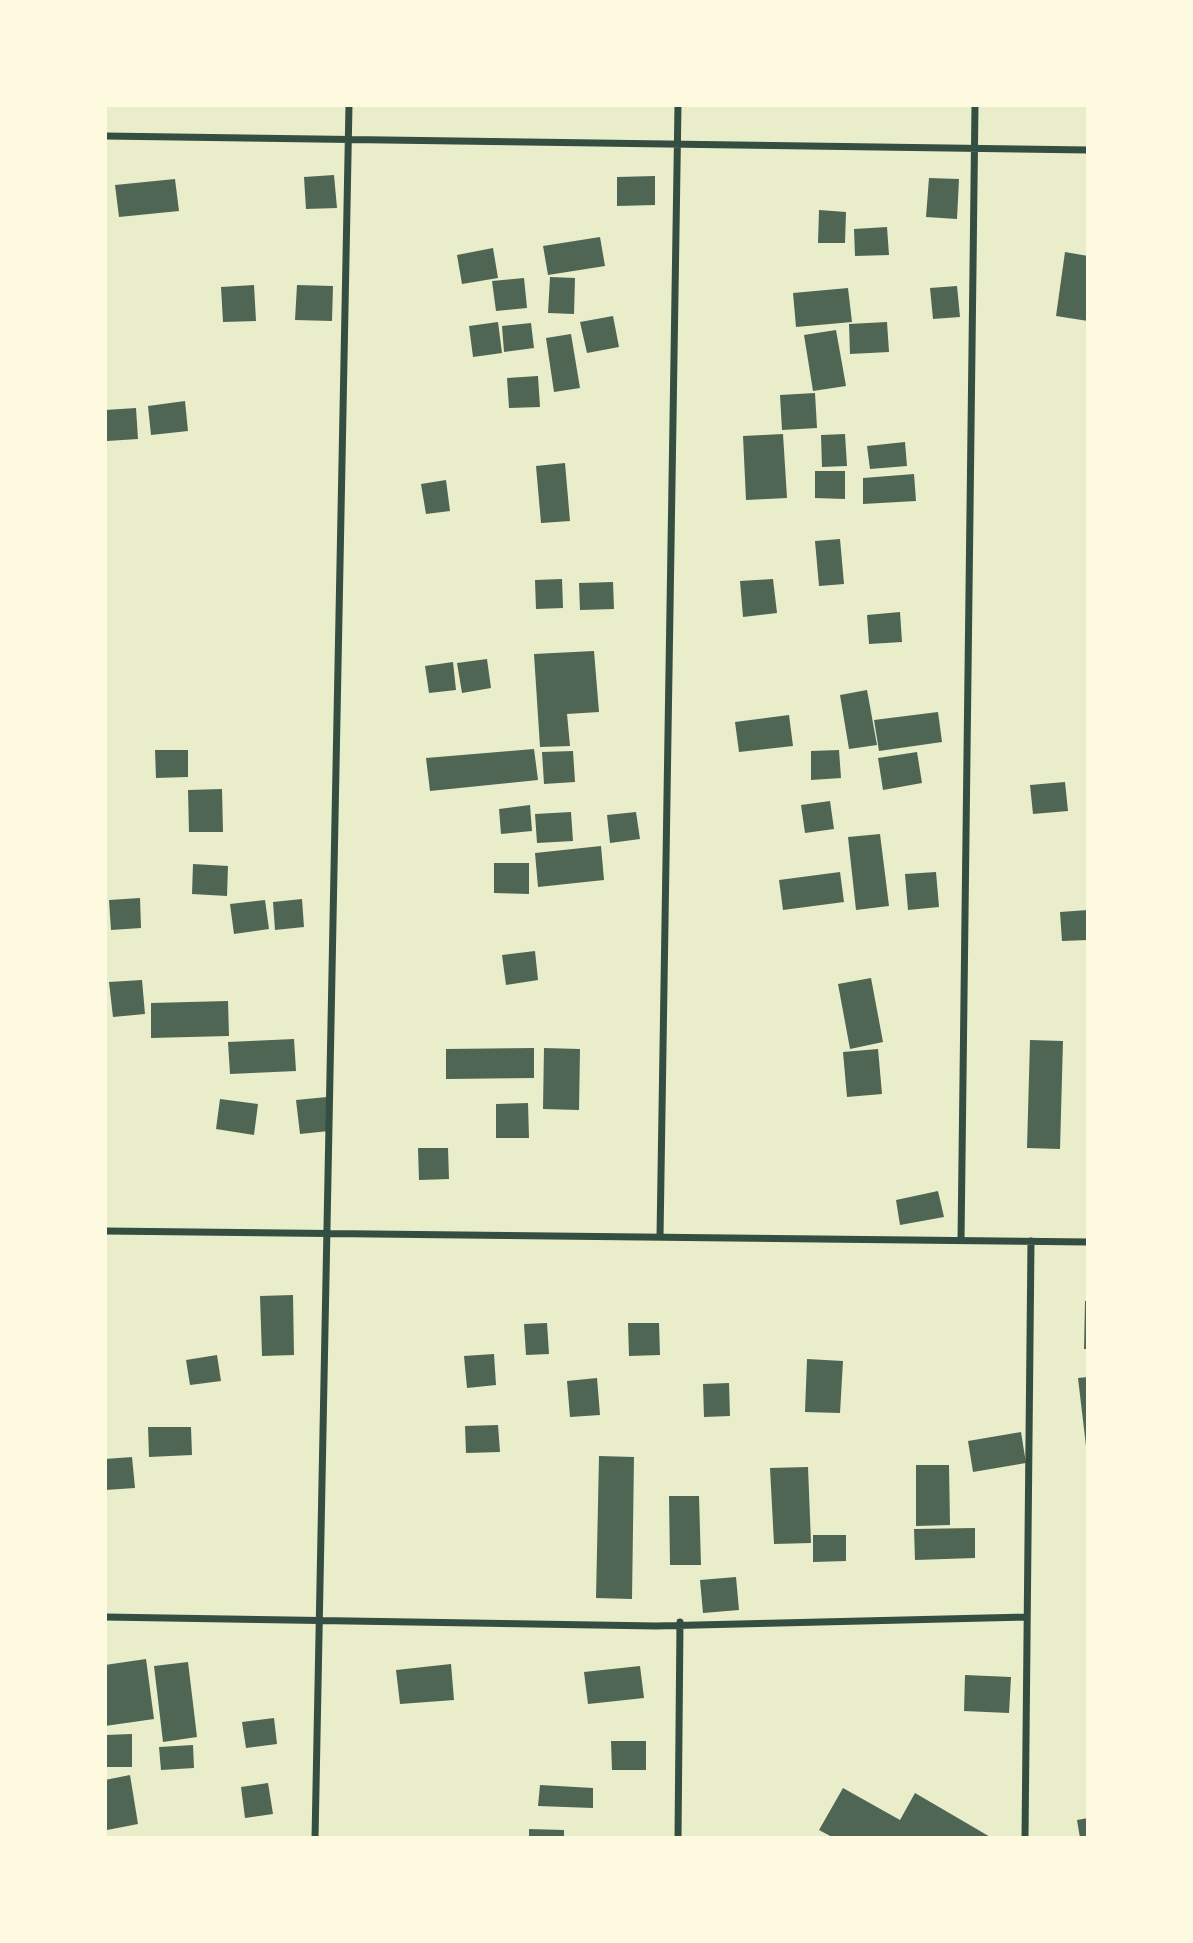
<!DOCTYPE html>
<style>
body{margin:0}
#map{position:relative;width:1193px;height:1943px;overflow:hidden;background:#e9edc9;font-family:"Libre Baskerville",serif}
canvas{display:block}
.frame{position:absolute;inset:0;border:107px solid #fefae0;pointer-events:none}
</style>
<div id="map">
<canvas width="1193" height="1943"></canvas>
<div class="frame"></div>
</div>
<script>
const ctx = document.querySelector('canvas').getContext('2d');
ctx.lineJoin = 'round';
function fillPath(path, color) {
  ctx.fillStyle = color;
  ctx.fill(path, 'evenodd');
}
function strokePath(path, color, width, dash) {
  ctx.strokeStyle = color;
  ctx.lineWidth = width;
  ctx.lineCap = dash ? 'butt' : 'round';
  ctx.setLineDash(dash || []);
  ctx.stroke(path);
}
const building = new Path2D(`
 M 334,175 L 337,208 L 306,209 L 304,177 Z
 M 655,176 L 655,205 L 617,206 L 617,177 Z
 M 929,178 L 959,179 L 957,219 L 926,217 Z
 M 175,179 L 179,211 L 119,217 L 115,185 Z
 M 819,210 L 846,212 L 845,243 L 818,243 Z
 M 887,227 L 889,255 L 855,256 L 854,229 Z
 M 600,237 L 605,266 L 548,275 L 543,246 Z
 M 493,248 L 498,278 L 462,284 L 457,255 Z
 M 1065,252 L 1088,256 L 1088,321 L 1056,316 Z
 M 550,277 L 575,278 L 574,314 L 548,313 Z
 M 524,278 L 527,308 L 496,311 L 492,281 Z
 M 254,285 L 256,321 L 223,322 L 221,287 Z
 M 297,285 L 333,286 L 332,321 L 295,320 Z
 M 957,286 L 960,317 L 933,319 L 930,288 Z
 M 848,288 L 852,322 L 796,327 L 793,293 Z
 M 613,316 L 619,347 L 587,353 L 580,322 Z
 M 498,322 L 502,353 L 473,357 L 469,326 Z
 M 887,322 L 889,352 L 850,354 L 849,324 Z
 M 531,323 L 534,348 L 504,352 L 502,326 Z
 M 836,330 L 846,386 L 813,391 L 804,335 Z
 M 571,334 L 580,388 L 554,392 L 546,338 Z
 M 538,376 L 540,407 L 509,408 L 507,378 Z
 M 815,393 L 817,428 L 782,430 L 780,395 Z
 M 185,401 L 188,431 L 151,435 L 148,406 Z
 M 136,408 L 138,439 L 107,441 L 105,410 Z
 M 783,434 L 787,498 L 746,500 L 743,436 Z
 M 845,434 L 847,466 L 822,467 L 821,435 Z
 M 905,442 L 907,466 L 870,469 L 867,446 Z
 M 565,463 L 570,521 L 541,523 L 536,466 Z
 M 815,471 L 845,471 L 845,499 L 815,498 Z
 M 914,474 L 916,501 L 863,504 L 863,478 Z
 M 446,480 L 450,511 L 426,514 L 421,484 Z
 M 840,539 L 844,584 L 819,586 L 815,541 Z
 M 562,579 L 563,608 L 536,609 L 535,580 Z
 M 773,579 L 777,613 L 743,617 L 740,581 Z
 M 613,582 L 614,609 L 580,610 L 579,583 Z
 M 900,612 L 902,642 L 869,644 L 867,615 Z
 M 594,651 L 599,712 L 567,714 L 570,746 L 540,747 L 534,654 Z
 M 487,659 L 491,688 L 462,693 L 457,663 Z
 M 453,662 L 456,690 L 429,693 L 425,666 Z
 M 867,690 L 877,745 L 849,749 L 840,695 Z
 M 938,712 L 942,742 L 879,751 L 874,720 Z
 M 789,715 L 793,746 L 739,752 L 735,722 Z
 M 534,749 L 538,780 L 430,791 L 426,758 Z
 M 155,750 L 188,750 L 188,777 L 156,778 Z
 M 839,750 L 841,778 L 811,780 L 811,751 Z
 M 573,751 L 575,782 L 544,784 L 542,752 Z
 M 917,752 L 922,783 L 883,790 L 878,758 Z
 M 1065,782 L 1068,811 L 1033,814 L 1030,785 Z
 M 222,789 L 223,832 L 189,832 L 188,790 Z
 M 830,801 L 834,829 L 805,833 L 801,805 Z
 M 530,805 L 532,831 L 501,834 L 499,809 Z
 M 571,812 L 573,841 L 537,843 L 535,814 Z
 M 636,812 L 640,839 L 610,843 L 607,815 Z
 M 880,834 L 889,906 L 856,910 L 848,837 Z
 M 601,846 L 604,880 L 538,887 L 535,853 Z
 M 494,863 L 529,863 L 529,894 L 494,893 Z
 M 193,864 L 228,866 L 227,896 L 192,894 Z
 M 840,872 L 844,902 L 783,910 L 779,880 Z
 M 936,872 L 939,907 L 908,910 L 905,874 Z
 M 140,898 L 141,928 L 111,930 L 109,900 Z
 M 302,899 L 304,927 L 275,930 L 273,902 Z
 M 265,900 L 269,929 L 234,934 L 230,904 Z
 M 1088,910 L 1088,940 L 1062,941 L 1060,912 Z
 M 535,951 L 538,980 L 506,985 L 502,955 Z
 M 871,978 L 883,1042 L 850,1049 L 838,984 Z
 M 142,980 L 145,1014 L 113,1017 L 109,982 Z
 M 228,1001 L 229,1036 L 151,1038 L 151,1003 Z
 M 294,1039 L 296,1071 L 230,1074 L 228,1042 Z
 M 1030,1040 L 1063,1041 L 1060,1149 L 1027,1148 Z
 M 534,1048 L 534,1078 L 446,1079 L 446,1049 Z
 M 544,1048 L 580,1049 L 579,1110 L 543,1109 Z
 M 878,1049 L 882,1094 L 847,1097 L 843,1052 Z
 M 327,1097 L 329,1131 L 300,1134 L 296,1100 Z
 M 220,1099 L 258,1104 L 254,1135 L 216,1129 Z
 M 528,1103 L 529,1138 L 496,1138 L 496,1104 Z
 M 418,1148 L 448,1148 L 449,1179 L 419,1180 Z
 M 938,1191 L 944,1217 L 900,1225 L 896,1200 Z
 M 293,1295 L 294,1355 L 262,1356 L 260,1296 Z
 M 1085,1301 L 1088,1301 L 1088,1349 L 1084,1349 Z
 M 547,1323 L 549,1354 L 526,1355 L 524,1324 Z
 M 628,1323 L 659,1323 L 660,1355 L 629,1356 Z
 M 494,1354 L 496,1385 L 467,1388 L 464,1356 Z
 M 217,1355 L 221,1381 L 190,1385 L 186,1360 Z
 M 807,1359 L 843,1361 L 840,1413 L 805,1412 Z
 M 1088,1377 L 1088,1446 L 1086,1446 L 1078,1378 Z
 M 597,1378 L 600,1415 L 570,1417 L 567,1381 Z
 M 729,1383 L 730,1416 L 704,1417 L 703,1384 Z
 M 498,1425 L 500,1452 L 466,1453 L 465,1426 Z
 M 148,1427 L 191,1427 L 192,1455 L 149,1457 Z
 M 1021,1432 L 1026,1463 L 973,1472 L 968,1441 Z
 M 599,1456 L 634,1457 L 632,1599 L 596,1598 Z
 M 132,1457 L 135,1488 L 105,1490 L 105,1459 Z
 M 916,1465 L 949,1465 L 950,1525 L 916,1526 Z
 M 808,1467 L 811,1543 L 774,1544 L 770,1468 Z
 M 669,1496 L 699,1496 L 701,1565 L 670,1565 Z
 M 975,1528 L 975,1558 L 915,1560 L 914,1529 Z
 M 813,1535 L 846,1535 L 846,1561 L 813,1562 Z
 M 736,1577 L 739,1610 L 703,1613 L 700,1580 Z
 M 146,1659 L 154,1719 L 105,1726 L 105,1665 Z
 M 188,1662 L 197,1737 L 163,1742 L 154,1666 Z
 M 451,1664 L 454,1700 L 400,1704 L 396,1670 Z
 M 640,1666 L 644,1698 L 588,1704 L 584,1672 Z
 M 965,1675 L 1011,1677 L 1009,1713 L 964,1711 Z
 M 274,1718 L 277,1744 L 246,1748 L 242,1722 Z
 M 132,1734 L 132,1767 L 105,1767 L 105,1735 Z
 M 611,1741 L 646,1741 L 646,1770 L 612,1770 Z
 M 193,1745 L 194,1768 L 161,1770 L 159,1747 Z
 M 130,1775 L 138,1824 L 107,1830 L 105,1780 Z
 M 268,1783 L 273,1814 L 245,1818 L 241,1787 Z
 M 540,1785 L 593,1788 L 593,1808 L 538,1806 Z
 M 843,1788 L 900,1820 L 915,1793 L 992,1838 L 834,1838 L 819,1830 Z
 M 1088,1818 L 1088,1838 L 1080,1838 L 1077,1820 Z
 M 529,1829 L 564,1830 L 564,1838 L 529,1838 Z`);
const minor = new Path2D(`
 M 105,136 L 1088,150
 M 105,1231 L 1088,1242
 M 660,1237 L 678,105
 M 961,1240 L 975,105
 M 105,1617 L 656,1626 L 1027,1617
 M 315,1838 L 349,105
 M 678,1838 L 680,1622
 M 1025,1838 L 1031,1241`);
fillPath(building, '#4f6655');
strokePath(minor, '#344e41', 7);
</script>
